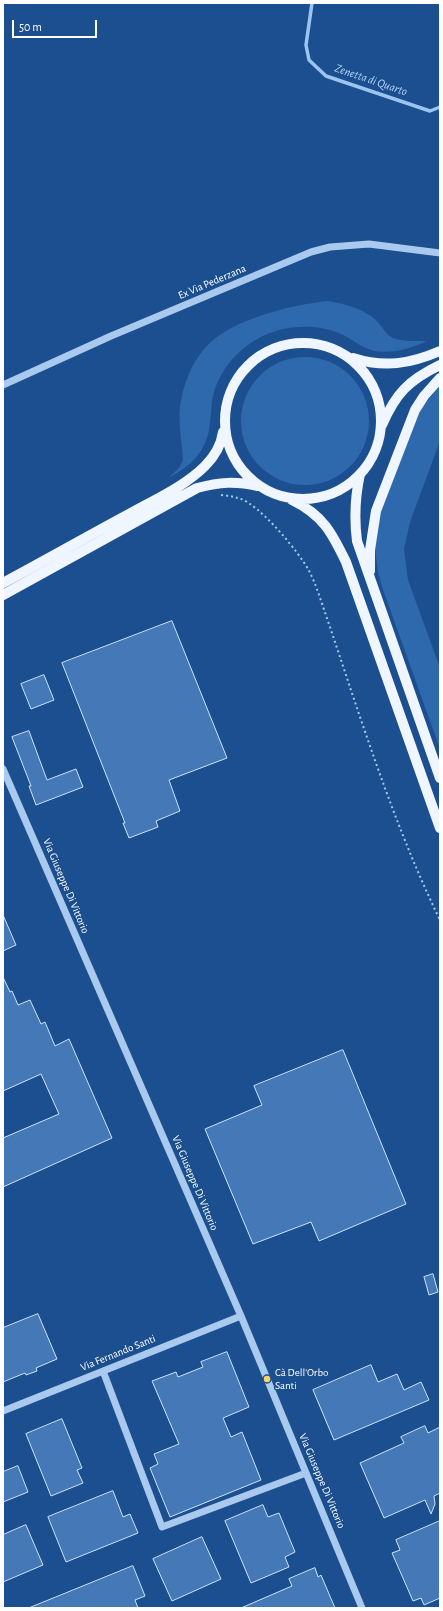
<!DOCTYPE html>
<meta charset="utf-8">
<style>
body{margin:0}
#map{position:relative;width:443px;height:1611px;overflow:hidden;background:#1b4f8f;font-family:"Alegreya Sans",sans-serif}
canvas{display:block}
.frame{position:absolute;inset:0;border:4px solid #fff;pointer-events:none}
.scale{position:absolute;left:12px;top:20px;width:85px;height:18px;box-sizing:border-box;border:2px solid #fff;border-top:0;padding-left:5px;font-size:12px;line-height:14px;white-space:nowrap;color:#fff;-webkit-text-stroke:3px #1b4f8f;paint-order:stroke}
</style>
<div id="map">
<canvas width="443" height="1611"></canvas>
<div class="frame"></div>
<div class="scale">50 m</div>
</div>
<script>
const ctx = document.querySelector('canvas').getContext('2d');
ctx.lineJoin = 'round';
function fillPath(path, color) {
  ctx.fillStyle = color;
  ctx.fill(path, 'evenodd');
}
function strokePath(path, color, width, dash) {
  ctx.strokeStyle = color;
  ctx.lineWidth = width;
  ctx.lineCap = dash ? 'butt' : 'round';
  ctx.setLineDash(dash || []);
  ctx.stroke(path);
}
function drawText(font, color, halo, rows, align = 'center') {
  ctx.font = font + ' "Alegreya Sans",sans-serif';
  ctx.lineWidth = 3;
  ctx.setLineDash([]);
  ctx.textBaseline = 'middle';
  ctx.strokeStyle = halo;
  ctx.fillStyle = color;
  for (const [text, x, y, turn = 0] of rows) {
    ctx.save();
    ctx.translate(x, y);
    ctx.rotate((+turn || 0) * Math.PI / 180);
    ctx.textAlign = isNaN(turn) ? turn : align;
    if (halo) ctx.strokeText(text, 0, 0);
    ctx.fillText(text, 0, 0);
    ctx.restore();
  }
}
const green = new Path2D(`
 M 328,301 C 345,304 362,308 376,320 C 381,325 386,335 393,338 C 403,342 416,341 427,341 C 409,349 390,355 371,350 C 360,347 351,338 341,334 C 315,323 284,325 259,338 C 236,350 215,376 212,402 C 210,418 211,435 202,449 C 194,463 181,471 168,478 L 179,468 L 183,460 C 182,442 178,424 180,406 C 183,385 191,364 205,348 C 230,319 291,305 328,301 Z
 M241 421a64 64 0 1 1 128 0a64 64 0 1 1-128 0Z
 M 440,386 L 440,441 L 410,522 L 404,549 L 408,580 L 440,668 L 440,749 L 381,584 L 378,572 L 375,549 L 380,512 L 423,403 L 425,404 Z`);
const stream = new Path2D(`
 M 312,3 L 306,45 L 309,60 L 326,76 L 430,111 L 440,107`);
const building = new Path2D(`
 M 172,621 L 227,758 L 169,780 L 180,811 L 156,821 L 158,827 L 129,838 L 123,823 L 125,823 L 62,663 Z
 M 44,675 L 54,700 L 31,709 L 21,684 Z
 M 29,731 L 47,780 L 76,769 L 83,787 L 36,805 L 29,786 L 31,786 L 12,737 Z
 M 3,915 L 16,945 L 3,951 Z
 M 3,977 L 10,992 L 12,991 L 18,1005 L 30,1000 L 41,1024 L 45,1022 L 55,1046 L 69,1039 L 112,1138 L 3,1187 L 3,1138 L 59,1114 L 41,1074 L 3,1091 Z
 M 343,1050 L 406,1204 L 319,1241 L 311,1222 L 253,1244 L 205,1129 L 262,1105 L 254,1086 Z
 M 433,1274 L 438,1292 L 429,1295 L 424,1277 Z
 M 38,1314 L 57,1359 L 36,1368 L 37,1371 L 26,1375 L 25,1373 L 3,1382 L 3,1328 Z
 M 227,1352 L 249,1407 L 223,1418 L 231,1437 L 242,1432 L 261,1480 L 170,1517 L 150,1468 L 158,1464 L 154,1454 L 179,1444 L 152,1381 L 176,1372 L 178,1377 L 203,1367 L 201,1362 Z
 M 371,1365 L 378,1382 L 397,1374 L 404,1390 L 421,1382 L 429,1400 L 334,1440 L 313,1390 Z
 M 62,1419 L 82,1468 L 77,1470 L 83,1483 L 51,1496 L 26,1434 Z
 M 425,1426 L 428,1433 L 440,1427 L 440,1493 L 434,1496 L 435,1504 L 431,1514 L 425,1500 L 384,1518 L 360,1463 L 404,1443 L 401,1437 Z
 M 18,1466 L 28,1492 L 3,1502 L 3,1472 Z
 M 113,1491 L 123,1517 L 130,1514 L 138,1533 L 66,1562 L 48,1517 Z
 M 263,1505 L 268,1517 L 279,1513 L 295,1552 L 285,1557 L 289,1567 L 251,1583 L 225,1521 Z
 M 440,1521 L 440,1598 L 424,1605 L 421,1598 L 413,1601 L 392,1553 L 400,1550 L 396,1540 Z
 M 26,1525 L 43,1565 L 3,1582 L 3,1535 Z
 M 202,1537 L 221,1579 L 172,1601 L 153,1559 Z
 M 133,1566 L 145,1596 L 135,1600 L 138,1608 L 29,1608 Z
 M 315,1568 L 318,1577 L 321,1575 L 335,1608 L 241,1608 L 292,1586 L 289,1579 Z`);
const path = new Path2D(`
 M 221,495 C 232,496 242,498 250,504 C 268,516 297,550 308,569 C 312,576 315,584 318,592 C 356,702 389,815 440,920`);
const minor = new Path2D(`
 M 3,385 L 111,336 L 311,252 L 330,247 L 369,244 L 440,253
 M 3,769 L 241,1316 L 362,1608
 M 103,1371 L 162,1527 L 306,1473
 M 3,1411 L 241,1316`);
const major = new Path2D(`
 M225 421a78 78 0 1 1 156 0a78 78 0 1 1-156 0Z
 M 353,358 C 384,368 410,364 440,351
 M 382,425 C 396,393 409,380 440,365
 M 360,474 C 355,497 354,518 357,541 L 440,778
 M 292,500 C 323,515 332,533 346,562 L 440,828
 M 370,571 L 370,550 L 376,511 L 415,410 L 424,396 L 440,378
 M 3,583 C 46,560 88,536 131,513 C 156,499 185,486 205,466 C 215,456 221,446 223,432
 M 3,595 L 197,488 C 220,482 235,481 258,486`);
const markers = [
 [267,1379,4,"#ffd166"]
];
const streetNames = [
 ["Ex Via Pederzana",212,282,-23],
 ["Via Giuseppe Di Vittorio",66,886,67],
 ["Via Giuseppe Di Vittorio",195,1183,67],
 ["Via Fernando Santi",118,1353,-22],
 ["Via Giuseppe Di Vittorio",322,1481,67]
];
const poiNames = [
 ["Cà Dell'Orbo",275,1373],
 ["Santi",275,1386]
];
const waterNames = [
 ["Zenetta di Quarto",371,80,19]
];
fillPath(green, '#2e69ad');
strokePath(stream, '#9cc4f0', 3.5);
fillPath(building, '#4478b7');
strokePath(building, '#cfe3fa', 1);
strokePath(path, '#a9c9ee', 2, [2, 3]);
strokePath(minor, '#a9c9ee', 7);
strokePath(major, '#f0f6ff', 10);
for (const [x, y, r, color] of markers) {
  const dot = new Path2D();
  dot.arc(x, y, r, 0, 2 * Math.PI);
  ctx.fillStyle = color;
  ctx.fill(dot);
  strokePath(dot, '#1b4f8f', 1.5);
}
drawText('11px', '#fff', '#1b4f8f', streetNames);
drawText('11px', '#fff', '#1b4f8f', poiNames, 'left');
drawText('italic 12px', '#b5d3f5', '#1b4f8f', waterNames);
</script>
